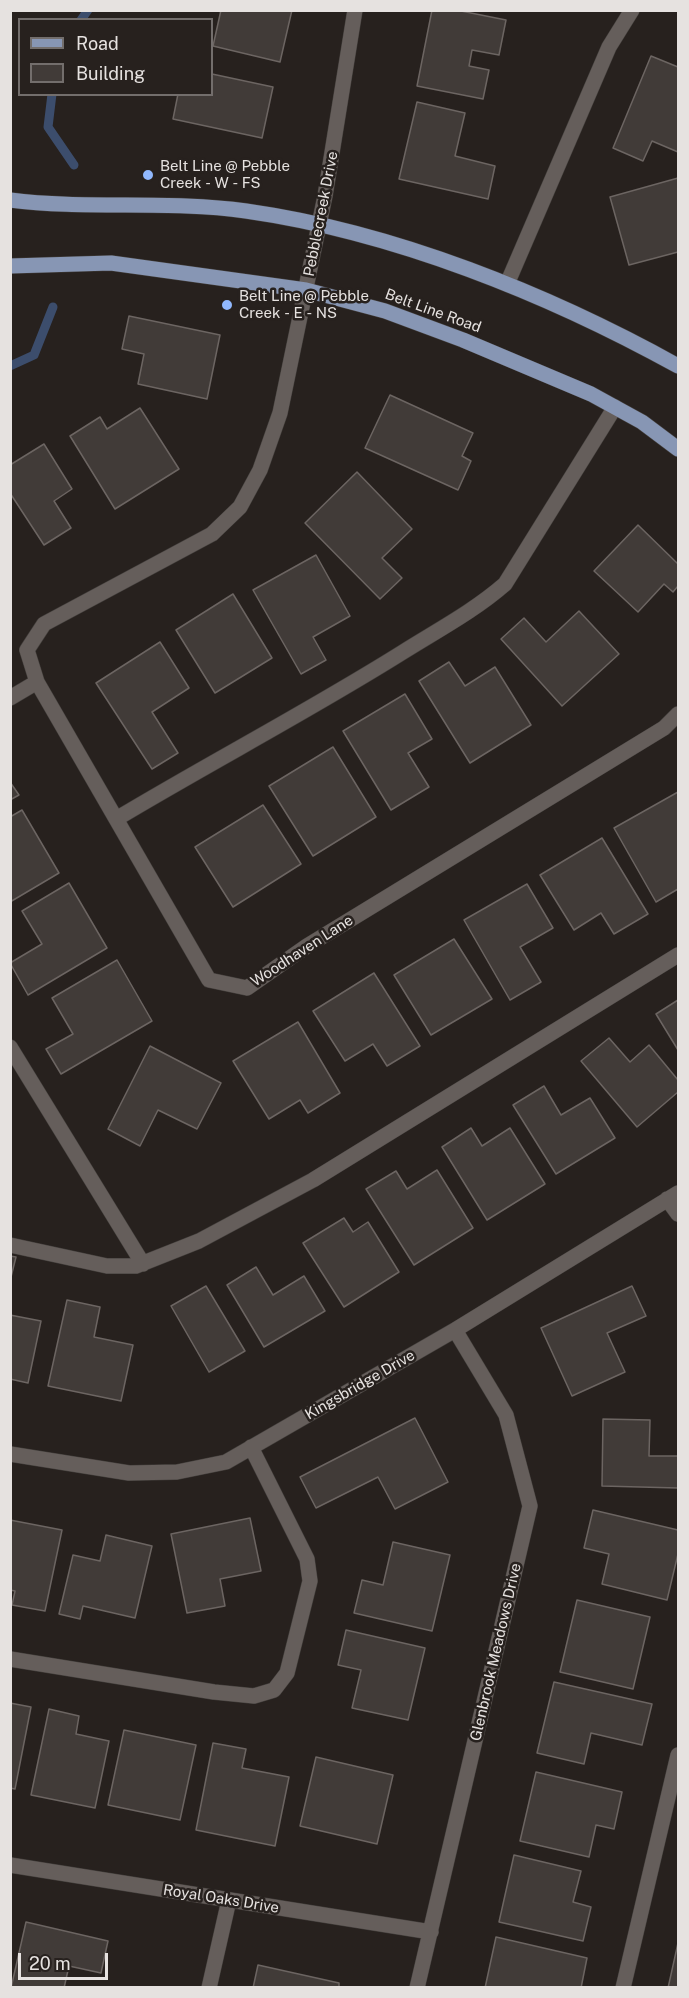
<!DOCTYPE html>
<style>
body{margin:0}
#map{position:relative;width:689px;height:1998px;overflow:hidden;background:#27211e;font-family:"Public Sans",sans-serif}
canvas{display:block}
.frame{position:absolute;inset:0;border:12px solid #e6e2e0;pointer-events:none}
.legend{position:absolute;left:18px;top:18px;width:195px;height:78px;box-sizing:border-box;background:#27211e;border:2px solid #736e6c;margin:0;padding:8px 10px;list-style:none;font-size:18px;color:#e6e2e0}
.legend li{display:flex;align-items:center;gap:12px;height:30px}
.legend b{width:30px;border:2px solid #736e6c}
.scale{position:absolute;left:18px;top:1953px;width:90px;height:27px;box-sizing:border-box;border:3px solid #e6e2e0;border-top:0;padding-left:8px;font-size:18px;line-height:21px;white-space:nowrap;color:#e6e2e0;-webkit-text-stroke:4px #27211e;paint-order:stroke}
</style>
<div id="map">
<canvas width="689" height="1998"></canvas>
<div class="frame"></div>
<ul class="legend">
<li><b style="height:8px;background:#8796b4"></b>Road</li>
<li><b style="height:16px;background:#413b38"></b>Building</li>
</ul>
<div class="scale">20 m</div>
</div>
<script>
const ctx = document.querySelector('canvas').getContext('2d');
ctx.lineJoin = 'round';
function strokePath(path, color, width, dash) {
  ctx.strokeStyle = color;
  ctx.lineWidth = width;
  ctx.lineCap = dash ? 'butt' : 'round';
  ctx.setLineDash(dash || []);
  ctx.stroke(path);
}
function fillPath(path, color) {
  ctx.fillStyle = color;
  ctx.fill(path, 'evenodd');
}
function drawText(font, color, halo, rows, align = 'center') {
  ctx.font = font + ' "Public Sans",sans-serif';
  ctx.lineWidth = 5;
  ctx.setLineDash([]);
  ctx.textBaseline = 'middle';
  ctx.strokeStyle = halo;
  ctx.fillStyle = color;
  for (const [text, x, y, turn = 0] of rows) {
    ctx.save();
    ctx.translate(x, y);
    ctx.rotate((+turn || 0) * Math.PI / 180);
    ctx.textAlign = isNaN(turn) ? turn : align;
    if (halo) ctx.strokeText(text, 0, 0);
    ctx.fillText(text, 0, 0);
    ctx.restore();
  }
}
const stream = new Path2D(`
 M 81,20 L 88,10
 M 52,94 L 48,127 L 74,165
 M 10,366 L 34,355 L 53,307`);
const building = new Path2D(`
 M 221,10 L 292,10 L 280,62 L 213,46 Z
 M 432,10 L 456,10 L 506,20 L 499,55 L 472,50 L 469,66 L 489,70 L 483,99 L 417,86 Z
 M 651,56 L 678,67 L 678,152 L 652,141 L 643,161 L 613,148 Z
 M 212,74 L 273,87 L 262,138 L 173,119 L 178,94 L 212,94 Z
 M 417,102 L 465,113 L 455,156 L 495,166 L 488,199 L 399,179 Z
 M 678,178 L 678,252 L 629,265 L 610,197 Z
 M 129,316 L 220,335 L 207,399 L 138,384 L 144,354 L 122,349 Z
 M 390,395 L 473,433 L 462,456 L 471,461 L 458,490 L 365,448 Z
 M 140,408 L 179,469 L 115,509 L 70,436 L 100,417 L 107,429 Z
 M 44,444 L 72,489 L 54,501 L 71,528 L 44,545 L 10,493 L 10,465 Z
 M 357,472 L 412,529 L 382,558 L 402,578 L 380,599 L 305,523 Z
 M 638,525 L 678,564 L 678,586 L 673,592 L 664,584 L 638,612 L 594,571 Z
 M 316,555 L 350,616 L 313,637 L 326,660 L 301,674 L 253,590 Z
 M 233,594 L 272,658 L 215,693 L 176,630 Z
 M 579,611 L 619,654 L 562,706 L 501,639 L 524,618 L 546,642 Z
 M 160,642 L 189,688 L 152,712 L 178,753 L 152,769 L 96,683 Z
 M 449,662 L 465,686 L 495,667 L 531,725 L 470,763 L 419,681 Z
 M 405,694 L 432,739 L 408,753 L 429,787 L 391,810 L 343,731 Z
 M 333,747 L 376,817 L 313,856 L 269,786 Z
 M 10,782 L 19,795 L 10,800 Z
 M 678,792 L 678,889 L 656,902 L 614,828 Z
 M 263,805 L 301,864 L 233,907 L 195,847 Z
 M 22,810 L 59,873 L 10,902 L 10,817 Z
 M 602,838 L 648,914 L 614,934 L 601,913 L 574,930 L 540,875 Z
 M 69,883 L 107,948 L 28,995 L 10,963 L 42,944 L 22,911 Z
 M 527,884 L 553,928 L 520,947 L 541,982 L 510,1000 L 464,920 Z
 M 454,939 L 492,999 L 431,1035 L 394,975 Z
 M 117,960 L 152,1021 L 61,1074 L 46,1049 L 73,1034 L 52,998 Z
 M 374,973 L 420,1046 L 387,1066 L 373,1044 L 345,1061 L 313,1011 Z
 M 678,1000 L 678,1050 L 656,1014 Z
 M 298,1022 L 340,1093 L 308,1113 L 300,1100 L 269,1119 L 233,1061 Z
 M 609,1038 L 630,1062 L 649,1045 L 678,1080 L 678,1092 L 637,1127 L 581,1061 Z
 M 150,1046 L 221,1083 L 197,1129 L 158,1110 L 140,1146 L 108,1129 Z
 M 544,1086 L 561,1115 L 590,1098 L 615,1138 L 556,1174 L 513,1105 Z
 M 471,1128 L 482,1146 L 510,1128 L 545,1184 L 487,1220 L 442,1147 Z
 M 437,1170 L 473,1228 L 414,1265 L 366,1189 L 396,1171 L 407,1189 Z
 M 344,1218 L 353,1232 L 368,1222 L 399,1272 L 344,1307 L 303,1243 Z
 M 10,1256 L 16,1257 L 10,1281 Z
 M 256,1267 L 273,1295 L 304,1276 L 325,1311 L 264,1347 L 227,1285 Z
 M 206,1286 L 245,1351 L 209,1372 L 171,1306 Z
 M 632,1286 L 646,1316 L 607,1333 L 625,1372 L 572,1396 L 541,1328 Z
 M 67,1300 L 100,1307 L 94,1337 L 133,1345 L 121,1401 L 48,1386 Z
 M 10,1315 L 41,1321 L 28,1383 L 10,1379 Z
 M 415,1418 L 448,1482 L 395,1509 L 378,1477 L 316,1508 L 300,1477 Z
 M 603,1419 L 650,1420 L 649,1456 L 678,1456 L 678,1488 L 602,1486 Z
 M 593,1510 L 678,1530 L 678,1554 L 667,1600 L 602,1584 L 609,1554 L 584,1548 Z
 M 250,1518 L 261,1571 L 220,1579 L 225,1606 L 187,1613 L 171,1534 Z
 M 10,1520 L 62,1530 L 45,1611 L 12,1605 L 15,1591 L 10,1590 Z
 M 106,1535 L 152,1546 L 135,1618 L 83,1606 L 80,1619 L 59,1614 L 73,1555 L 100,1561 Z
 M 393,1542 L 450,1555 L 432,1631 L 354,1613 L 362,1580 L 383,1585 Z
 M 577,1600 L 650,1617 L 633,1689 L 560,1672 Z
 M 346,1630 L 425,1648 L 408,1720 L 352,1708 L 361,1670 L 338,1665 Z
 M 554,1682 L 652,1704 L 642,1745 L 591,1733 L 584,1764 L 537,1753 Z
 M 10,1703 L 31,1707 L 15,1789 L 10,1788 Z
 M 49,1709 L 79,1716 L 76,1734 L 109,1741 L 95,1808 L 31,1795 Z
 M 124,1730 L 196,1745 L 180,1820 L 108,1805 Z
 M 213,1743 L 246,1749 L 242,1768 L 289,1777 L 275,1846 L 196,1830 Z
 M 316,1757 L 393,1775 L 377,1844 L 300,1826 Z
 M 536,1772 L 622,1792 L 614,1829 L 596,1825 L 589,1857 L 520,1841 Z
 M 514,1855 L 581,1871 L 573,1902 L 591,1907 L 583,1941 L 499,1922 Z
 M 26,1922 L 108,1941 L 101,1973 L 69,1966 L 64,1988 L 11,1988 Z
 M 496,1937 L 587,1958 L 581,1988 L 485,1988 Z
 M 678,1943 L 678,1988 L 668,1988 Z
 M 258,1965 L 339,1983 L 339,1988 L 253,1988 Z`);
const minor = new Path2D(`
 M 355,10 L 325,196 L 280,413 L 260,470 L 240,507 L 212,534 L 44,624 L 27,650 L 37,682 L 209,980 L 247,988 L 307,946 L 664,728 L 678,714
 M 507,284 L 609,47 L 632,10
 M 10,698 L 37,682
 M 116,819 C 211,762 309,711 403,652 C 438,630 474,611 505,584 L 615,407
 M 10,1047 L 143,1264
 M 667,1199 L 678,1214
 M 10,1245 L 107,1266 L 136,1266 L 199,1241 L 313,1180 L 678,955
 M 10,1454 L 129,1473 L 177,1472 L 226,1462 L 455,1330 L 678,1193
 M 10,1659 L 214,1692 L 254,1696 L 274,1690 L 287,1673 L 310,1581 L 307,1559 L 251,1447
 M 10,1865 L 431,1932
 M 209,1988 L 229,1900
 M 417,1988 L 530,1506 L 506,1415 L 455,1330
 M 623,1988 L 678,1755`);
const major = new Path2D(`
 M 10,200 C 87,210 169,200 246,211 C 394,232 548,294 678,366
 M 10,266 L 111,263 L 306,290 L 385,311 L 463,340 L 591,394 L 642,422 L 678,449`);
const markers = [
 [148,175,6,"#91b8fd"],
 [227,305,6,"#91b8fd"]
];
const poiNames = [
 ["Belt Line @ Pebble",160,166],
 ["Creek - W - FS",160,183],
 ["Belt Line @ Pebble",239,296],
 ["Creek - E - NS",239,313]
];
const streetNames = [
 ["Pebblecreek Drive",321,214,-79],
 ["Belt Line Road",433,311,20],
 ["Woodhaven Lane",302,951,-33],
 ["Kingsbridge Drive",360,1385,-30],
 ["Glenbrook Meadows Drive",496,1652,-77],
 ["Royal Oaks Drive",221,1899,9]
];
strokePath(stream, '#3c4d6c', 9);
fillPath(building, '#413b38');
strokePath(building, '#6c6562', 1.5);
strokePath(minor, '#433f3c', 16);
strokePath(major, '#433f3c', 16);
strokePath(minor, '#655e5b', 15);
strokePath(major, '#8796b4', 15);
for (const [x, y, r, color] of markers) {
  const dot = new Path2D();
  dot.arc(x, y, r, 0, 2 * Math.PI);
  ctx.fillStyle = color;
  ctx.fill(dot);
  strokePath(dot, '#27211e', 2);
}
drawText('15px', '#e6e2e0', '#27211e', poiNames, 'left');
drawText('15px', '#e6e2e0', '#27211e', streetNames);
</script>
